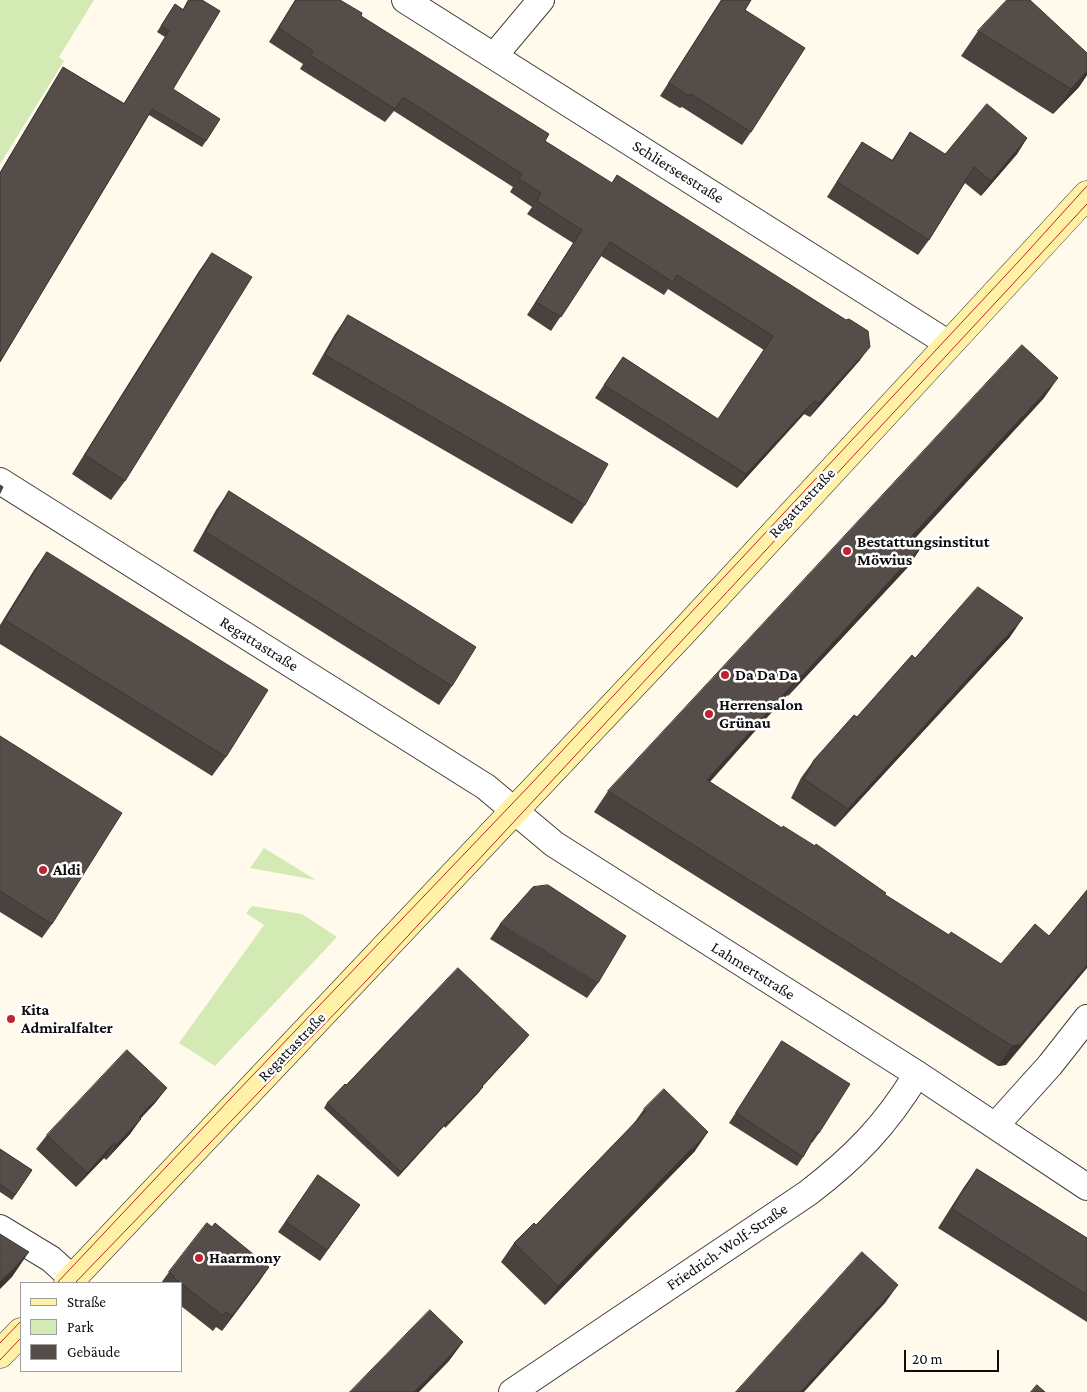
<!DOCTYPE html>
<meta charset="utf-8">
<style>
body{margin:0}
#map{position:relative;width:1087px;height:1392px;overflow:hidden;background:#fffaec;font-family:"Crimson Pro",serif}
canvas{display:block}
.legend{position:absolute;left:20px;top:1282px;width:162px;height:90px;box-sizing:border-box;background:#fff;border:1px solid #9e9e9e;margin:0;padding:6px 9px;list-style:none;font-size:15px;color:#0d0d0d}
.legend li{display:flex;align-items:center;gap:10px;height:25px}
.legend b{width:25px;border:1px solid #9e9e9e}
.scale{position:absolute;left:904px;top:1350px;width:95px;height:22px;box-sizing:border-box;border:2px solid #0d0d0d;border-top:0;padding-left:6px;font-size:15px;line-height:18px;white-space:nowrap;color:#0d0d0d;-webkit-text-stroke:4px #fff;paint-order:stroke}
</style>
<div id="map">
<canvas width="1087" height="1392"></canvas>
<ul class="legend">
<li><b style="height:6px;background:#fff2a7"></b>Straße</li>
<li><b style="height:14px;background:#d3eab5"></b>Park</li>
<li><b style="height:14px;background:#554d49"></b>Gebäude</li>
</ul>
<div class="scale">20 m</div>
</div>
<script>
const ctx = document.querySelector('canvas').getContext('2d');
ctx.lineJoin = 'round';
function fillPath(path, color) {
  ctx.fillStyle = color;
  ctx.fill(path, 'evenodd');
}
function strokePath(path, color, width, dash) {
  ctx.strokeStyle = color;
  ctx.lineWidth = width;
  ctx.lineCap = dash ? 'butt' : 'round';
  ctx.setLineDash(dash || []);
  ctx.stroke(path);
}
function drawText(font, color, halo, rows, align = 'center') {
  ctx.font = font + ' "Crimson Pro",serif';
  ctx.lineWidth = 5;
  ctx.setLineDash([]);
  ctx.textBaseline = 'middle';
  ctx.strokeStyle = halo;
  ctx.fillStyle = color;
  for (const [text, x, y, turn = 0] of rows) {
    ctx.save();
    ctx.translate(x, y);
    ctx.rotate((+turn || 0) * Math.PI / 180);
    ctx.textAlign = isNaN(turn) ? turn : align;
    if (halo) ctx.strokeText(text, 0, 0);
    ctx.fillText(text, 0, 0);
    ctx.restore();
  }
}
const green = new Path2D(`
 M 0,0 L 94,0 L 59,57 L 64,61 L 0,164 Z
 M 264,848 L 316,880 L 250,868 Z
 M 252,906 L 302,914 L 337,937 L 215,1066 L 179,1043 L 264,925 L 246,913 Z`);
const street = new Path2D(`
 M 405,0 L 949,344
 M 494,56 L 541,0
 M 0,481 L 486,787 L 554,844 L 917,1074 L 1087,1187
 M 996,1125 L 1050,1065 L 1087,1018
 M 0,1228 L 51,1259 L 73,1279
 M 512,1392 L 808,1193 C 855,1157 886,1125 917,1074`);
const secondary = new Path2D(`
 M 68,1283 L 686,629 L 1087,195
 M 0,1354 L 21,1332`);
const tram = new Path2D(`
 M 57,1283 L 231,1098 L 531,784 L 1019,261 L 1087,186
 M 75,1283 L 368,979 L 1087,204
 M 0,1343 L 21,1321
 M 0,1360 L 21,1338`);
const wall = new Path2D(`
 M 188,0 L 202,0 L 173,89 L 206,141 L 202,147 L 149,115 L 0,362 L 0,172 L 63,67 L 124,103 L 165,37 L 157,32 L 171,10 L 175,4 L 183,9 Z
 M 295,0 L 340,0 L 361,16 L 545,141 L 860,360 L 810,417 L 804,414 L 737,488 L 595,398 L 623,357 L 718,419 L 764,350 L 668,289 L 664,295 L 601,256 L 551,331 L 527,315 L 573,243 L 527,214 L 532,207 L 510,192 L 513,187 L 394,111 L 385,122 L 300,69 L 303,64 L 269,42 Z
 M 721,0 L 751,0 L 745,10 L 751,132 L 742,145 L 682,107 L 680,108 L 660,96 Z
 M 978,31 L 1087,53 L 1087,75 L 1079,87 L 1053,114 L 961,56 Z
 M 910,132 L 945,154 L 1027,138 L 1017,154 L 981,196 L 965,183 L 929,240 L 918,255 L 827,197 L 852,157 L 862,142 L 892,160 Z
 M 212,253 L 125,481 L 111,500 L 72,474 L 199,271 Z
 M 348,315 L 585,505 L 572,524 L 312,374 L 335,334 Z
 M 1044,398 L 913,540 L 922,546 L 908,567 L 788,696 L 787,695 L 710,782 L 948,935 L 1001,964 L 1049,936 L 1006,1065 L 998,1066 L 594,812 L 608,791 Z
 M 229,491 L 452,686 L 439,705 L 193,551 L 216,510 Z
 M 47,552 L 226,757 L 212,776 L 0,644 L 0,625 L 34,570 Z
 M 1010,637 L 835,827 L 791,798 L 801,778 L 814,760 L 857,717 L 915,658 Z
 M 0,736 L 52,924 L 42,938 L 0,912 Z
 M 500,924 L 598,983 L 587,998 L 490,939 Z
 M 525,1040 L 483,1086 L 479,1092 L 445,1128 L 444,1126 L 398,1177 L 324,1108 L 327,1103 L 346,1085 Z
 M 782,1041 L 819,1133 L 812,1143 L 812,1142 L 803,1157 L 797,1166 L 729,1123 Z
 M 156,1102 L 140,1119 L 130,1134 L 106,1160 L 104,1158 L 76,1187 L 36,1149 L 47,1135 Z
 M 644,1109 L 695,1151 L 545,1305 L 501,1262 L 514,1243 L 536,1225 L 632,1126 Z
 M 0,1149 L 32,1170 L 12,1200 L 0,1192 Z
 M 977,1169 L 1087,1238 L 1087,1322 L 938,1228 L 964,1187 Z
 M 318,1175 L 360,1205 L 320,1261 L 278,1232 Z
 M 212,1227 L 269,1267 L 222,1331 L 216,1327 L 213,1331 L 181,1306 L 181,1283 L 161,1283 L 169,1272 Z`);
const shadedWall = new Path2D(`
 M 1087,71 L 1087,75 L 1079,87 L 1053,114 L 1071,89 Z
 M 1027,138 L 1017,154 L 981,196 L 991,181 Z
 M 870,347 L 860,360 L 810,417 L 819,403 Z
 M 1058,378 L 1044,398 L 896,559 L 910,538 Z
 M 814,401 L 804,414 L 737,488 L 746,474 Z
 M 922,546 L 908,567 L 788,696 L 802,676 Z
 M 1023,618 L 1010,637 L 835,827 L 848,809 Z
 M 801,675 L 787,695 L 693,800 L 707,780 Z
 M 1087,965 L 1087,968 L 1006,1065 L 998,1066 L 1012,1046 Z
 M 529,1035 L 525,1040 L 478,1091 L 482,1086 Z
 M 483,1087 L 479,1092 L 445,1128 L 449,1122 Z
 M 167,1088 L 156,1102 L 128,1132 L 139,1117 Z
 M 141,1119 L 130,1134 L 106,1160 L 116,1145 Z
 M 448,1121 L 444,1126 L 398,1177 L 401,1172 Z
 M 708,1132 L 695,1151 L 545,1305 L 558,1286 Z
 M 114,1143 L 104,1158 L 76,1187 L 87,1173 Z
 M 29,1252 L 12,1277 L 0,1289 L 0,1282 Z
 M 269,1267 L 259,1282 L 222,1331 L 232,1316 Z
 M 898,1285 L 885,1303 L 804,1392 L 800,1392 Z
 M 463,1342 L 449,1361 L 419,1392 L 414,1392 Z`);
const building = new Path2D(`
 M 189,0 L 202,0 L 220,11 L 173,89 L 220,119 L 206,141 L 152,109 L 0,362 L 0,173 L 63,67 L 124,104 L 169,31 L 161,26 L 175,4 L 183,10 Z
 M 296,0 L 340,0 L 362,13 L 361,16 L 549,134 L 545,141 L 612,183 L 617,175 L 846,320 L 849,319 L 868,331 L 870,347 L 819,403 L 814,401 L 746,474 L 604,385 L 623,357 L 718,419 L 773,336 L 677,275 L 673,282 L 610,242 L 561,317 L 536,302 L 582,230 L 537,201 L 541,193 L 519,179 L 522,174 L 403,97 L 395,109 L 310,55 L 313,51 L 279,28 Z
 M 722,0 L 751,0 L 745,10 L 805,48 L 751,132 L 691,94 L 689,96 L 669,83 Z
 M 1007,0 L 1030,0 L 1087,53 L 1087,71 L 1071,89 L 978,31 Z
 M 987,104 L 1027,138 L 991,181 L 974,167 L 929,240 L 837,182 L 862,142 L 893,161 L 910,132 L 945,154 Z
 M 212,253 L 252,277 L 125,481 L 85,455 Z
 M 348,315 L 608,464 L 585,505 L 325,355 Z
 M 1022,345 L 1058,378 L 910,538 L 922,546 L 802,676 L 801,675 L 707,780 L 782,828 L 783,826 L 815,846 L 816,844 L 886,893 L 884,894 L 949,935 L 951,932 L 1001,964 L 1035,924 L 1049,936 L 1087,890 L 1087,965 L 1021,1044 L 1012,1046 L 608,791 Z
 M 0,485 L 3,487 L 0,493 Z
 M 229,491 L 476,647 L 452,686 L 206,532 Z
 M 47,552 L 268,690 L 226,757 L 5,620 Z
 M 978,587 L 1023,618 L 848,809 L 804,779 L 814,760 L 854,715 L 857,717 L 912,655 L 915,658 Z
 M 0,736 L 122,813 L 52,924 L 0,891 Z
 M 548,885 L 626,936 L 598,983 L 500,924 L 533,887 Z
 M 458,968 L 529,1035 L 482,1086 L 483,1087 L 449,1122 L 448,1121 L 401,1172 L 327,1103 L 345,1084 L 346,1085 Z
 M 782,1041 L 850,1084 L 819,1133 L 817,1132 L 803,1157 L 736,1113 Z
 M 127,1050 L 167,1088 L 139,1117 L 141,1119 L 116,1145 L 114,1143 L 87,1173 L 47,1135 Z
 M 664,1089 L 708,1132 L 558,1286 L 514,1243 L 534,1223 L 536,1225 L 646,1111 L 644,1109 Z
 M 0,1149 L 32,1170 L 15,1195 L 0,1184 Z
 M 977,1169 L 1087,1238 L 1087,1295 L 952,1209 Z
 M 318,1175 L 360,1205 L 327,1250 L 286,1222 Z
 M 207,1223 L 212,1227 L 215,1223 L 269,1267 L 232,1316 L 226,1312 L 223,1316 L 173,1277 L 174,1276 L 169,1272 Z
 M 0,1234 L 29,1252 L 0,1282 Z
 M 862,1252 L 898,1285 L 800,1392 L 736,1392 Z
 M 430,1310 L 463,1342 L 414,1392 L 350,1392 Z
 M 1037,1385 L 1045,1392 L 1031,1392 Z`);
const markers = [
 [847,551,5,"#bf2230"],
 [725,675,5,"#bf2230"],
 [709,714,5,"#bf2230"],
 [43,870,5,"#bf2230"],
 [11,1019,5,"#bf2230"],
 [199,1258,5,"#bf2230"]
];
const streetNames = [
 ["Schlierseestraße",678,172,32],
 ["Regattastraße",802,503,-47],
 ["Regattastraße",259,644,32],
 ["Lahmertstraße",753,971,32],
 ["Regattastraße",292,1047,-46],
 ["Friedrich-Wolf-Straße",727,1247,-34]
];
const poiNames = [
 ["Bestattungsinstitut",857,542],
 ["Möwius",857,560],
 ["Da Da Da",735,675],
 ["Herrensalon",719,705],
 ["Grünau",719,723],
 ["Aldi",53,870],
 ["Kita",21,1010],
 ["Admiralfalter",21,1028],
 ["Haarmony",209,1258]
];
fillPath(green, '#d3eab5');
strokePath(street, '#404040', 28);
strokePath(secondary, '#2f2f2f', 29);
strokePath(street, '#fff', 26);
strokePath(secondary, '#fff2a7', 28);
strokePath(tram, '#bf2230', 1);
fillPath(wall, '#49423f');
fillPath(shadedWall, '#3c3633');
fillPath(building, '#554d49');
strokePath(building, '#3c3633', 1);
for (const [x, y, r, color] of markers) {
  const dot = new Path2D();
  dot.arc(x, y, r, 0, 2 * Math.PI);
  ctx.fillStyle = color;
  ctx.fill(dot);
  strokePath(dot, '#fff', 2);
}
drawText('16px', '#0d0d0d', '#fff', streetNames);
drawText('bold 16px', '#0d0d0d', '#fff', poiNames, 'left');
</script>
